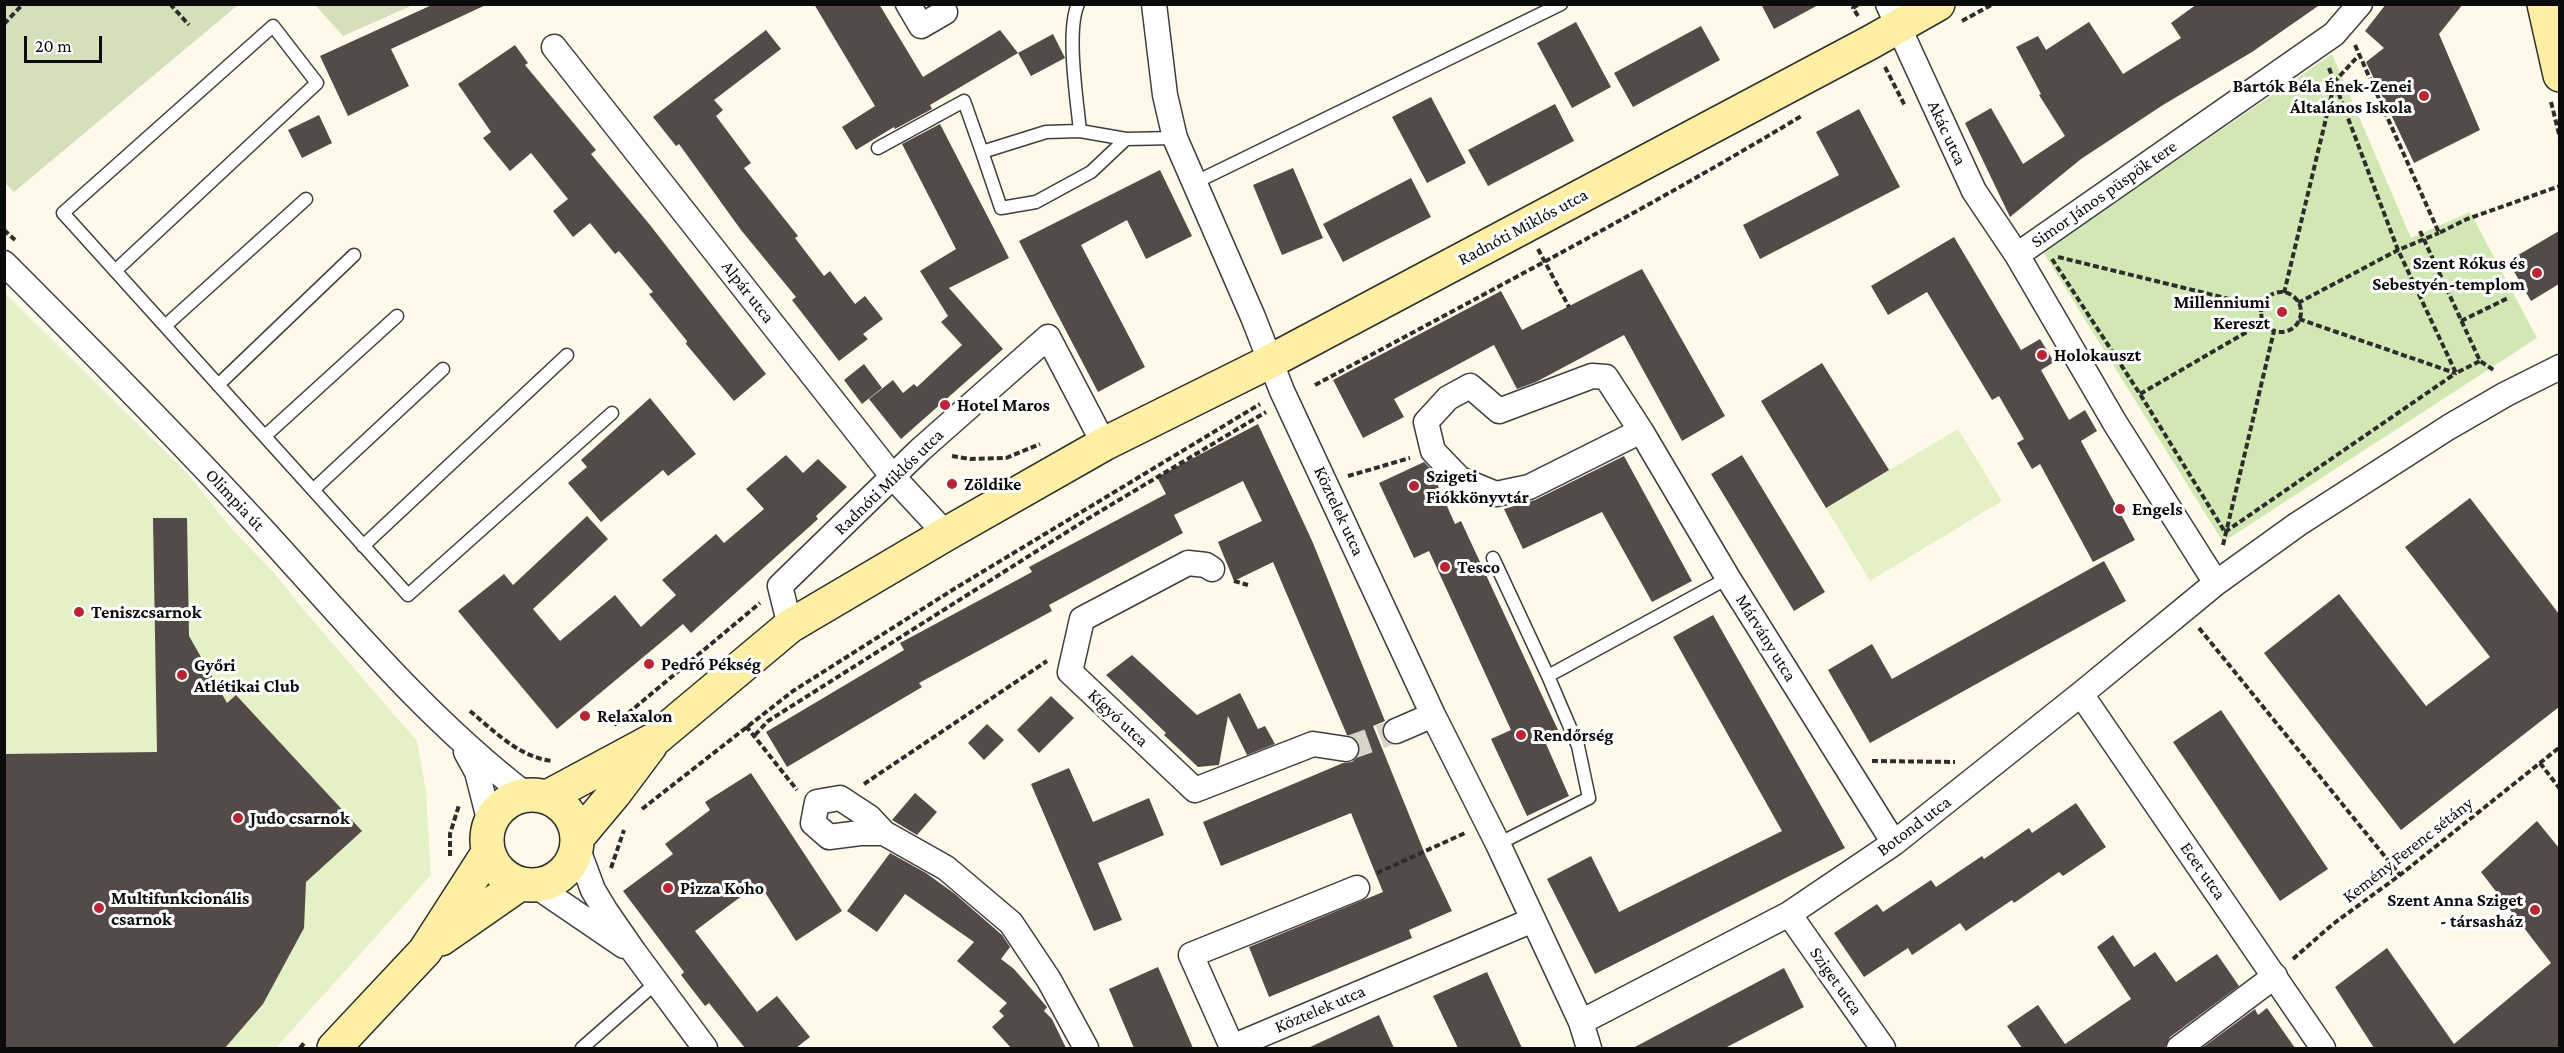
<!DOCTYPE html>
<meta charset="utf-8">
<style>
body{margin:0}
#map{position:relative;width:2564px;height:1053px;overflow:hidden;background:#fff9e9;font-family:"Crimson Pro",serif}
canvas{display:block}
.frame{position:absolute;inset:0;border:6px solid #0b0b0b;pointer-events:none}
.scale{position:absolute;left:24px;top:36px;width:78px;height:27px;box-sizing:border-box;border:3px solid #0b0b0b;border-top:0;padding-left:8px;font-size:18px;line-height:21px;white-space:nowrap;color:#0b0b0b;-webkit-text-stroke:4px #fff;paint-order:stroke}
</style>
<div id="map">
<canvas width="2564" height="1053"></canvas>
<div class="frame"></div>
<div class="scale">20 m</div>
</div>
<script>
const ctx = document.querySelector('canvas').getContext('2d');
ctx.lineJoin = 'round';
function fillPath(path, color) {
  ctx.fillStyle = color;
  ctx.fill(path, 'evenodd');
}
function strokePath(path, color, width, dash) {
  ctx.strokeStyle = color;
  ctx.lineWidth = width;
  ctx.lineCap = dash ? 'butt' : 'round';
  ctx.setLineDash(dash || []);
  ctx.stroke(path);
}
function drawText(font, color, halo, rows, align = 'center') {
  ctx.font = font + ' "Crimson Pro",serif';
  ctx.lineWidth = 6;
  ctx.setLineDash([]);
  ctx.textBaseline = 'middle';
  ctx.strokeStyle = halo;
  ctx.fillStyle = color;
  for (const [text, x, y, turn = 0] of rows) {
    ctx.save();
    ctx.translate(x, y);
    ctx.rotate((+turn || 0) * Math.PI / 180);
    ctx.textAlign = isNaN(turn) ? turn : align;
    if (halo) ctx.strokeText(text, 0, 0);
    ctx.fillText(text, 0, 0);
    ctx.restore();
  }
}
const green = new Path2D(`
 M 2332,54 L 2411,238 L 2470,212 L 2537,338 L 2223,542 L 2043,252 Z`);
const cemetery = new Path2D(`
 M 4,5 L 5,4 L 238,5 L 14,192 L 5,183 Z
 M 315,5 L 413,5 L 343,36 Z`);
const pitch = new Path2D(`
 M 5,293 L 187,473 L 231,528 L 275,574 L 302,608 L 417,741 L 426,791 L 431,875 L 276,1048 L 5,1048 Z
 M 1958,429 L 2002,501 L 1870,581 L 1826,508 Z`);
const building = new Path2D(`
 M 434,4 L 488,4 L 391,49 L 409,86 L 348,116 L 320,56 Z
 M 814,4 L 879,4 L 923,77 L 1000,30 L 1018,53 L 930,105 L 932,109 L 895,129 L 894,127 L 856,150 L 842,127 L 875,106 Z
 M 1761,4 L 1820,4 L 1774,29 Z
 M 2197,4 L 2321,4 L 2252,52 L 2163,105 L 2081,159 L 2010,217 L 1965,123 L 1991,108 L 2023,164 L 2065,136 L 2039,95 L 2041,94 L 2016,47 L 2038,36 L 2046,50 L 2089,22 L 2123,74 L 2181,38 L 2171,23 Z
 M 2386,4 L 2463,4 L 2439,34 L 2480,130 L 2414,163 L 2366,62 L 2384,48 L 2365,31 Z
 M 1576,22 L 1611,87 L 1572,108 L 1537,43 Z
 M 1701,26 L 1720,60 L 1633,107 L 1614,73 Z
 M 766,30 L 781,49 L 714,100 L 723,110 L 716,116 L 751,163 L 744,168 L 798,236 L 795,238 L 824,276 L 830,271 L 855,304 L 865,296 L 883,319 L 863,334 L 868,339 L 839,361 L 792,300 L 796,297 L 741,230 L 679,144 L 676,146 L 653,117 Z
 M 1053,34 L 1065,58 L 1031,76 L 1018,53 Z
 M 515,45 L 528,63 L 525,65 L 596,150 L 591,154 L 650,225 L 766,374 L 734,401 L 686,344 L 687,341 L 649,294 L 653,292 L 619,251 L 615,254 L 590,223 L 573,237 L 553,211 L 568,199 L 531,153 L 510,171 L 483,138 L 491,132 L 458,84 Z
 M 1431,97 L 1466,163 L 1427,183 L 1392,117 Z
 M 1555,104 L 1574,141 L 1488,186 L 1468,150 Z
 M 1859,109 L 1900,187 L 1760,259 L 1743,225 L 1839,175 L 1816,132 Z
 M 319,115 L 332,143 L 302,158 L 288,130 Z
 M 940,124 L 1009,258 L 949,288 L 1003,349 L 901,439 L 869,399 L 893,380 L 903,393 L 914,384 L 917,387 L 962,345 L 941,322 L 948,316 L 920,271 L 956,249 L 902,144 Z
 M 1293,168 L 1323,238 L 1282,255 L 1253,185 Z
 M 1160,170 L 1192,236 L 1146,259 L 1127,220 L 1081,245 L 1145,367 L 1098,392 L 1019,241 Z
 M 1411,178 L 1431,217 L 1343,262 L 1323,224 Z
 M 2559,231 L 2559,284 L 2531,301 L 2508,261 Z
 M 1954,237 L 2021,350 L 2040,339 L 2054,362 L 2041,370 L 2069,420 L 2085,410 L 2097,431 L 2081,441 L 2135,540 L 2093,562 L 2040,464 L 2032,469 L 2017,443 L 2024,439 L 1999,396 L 1992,400 L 1927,292 L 1888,315 L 1871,286 Z
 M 1642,269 L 1725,416 L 1682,441 L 1624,335 L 1536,382 L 1517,389 L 1494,345 L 1394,399 L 1404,417 L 1363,438 L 1333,380 L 1501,291 L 1522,330 Z
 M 1822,363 L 1889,470 L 1826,508 L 1761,401 Z
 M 864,364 L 882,388 L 862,404 L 844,380 Z
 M 650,398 L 696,454 L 668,476 L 663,470 L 601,522 L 568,483 L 587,467 L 581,460 Z
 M 1258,424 L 1313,543 L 1385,721 L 1373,726 L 1425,854 L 1452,911 L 1409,930 L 1412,938 L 1269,997 L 1249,947 L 1383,892 L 1351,813 L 1221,866 L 1203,822 L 1343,763 L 1352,762 L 1357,757 L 1360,751 L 1355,738 L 1347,735 L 1273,562 L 1234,581 L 1218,542 L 1262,521 L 1243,481 L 1174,515 L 1183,533 L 1049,605 L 1052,611 L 919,683 L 922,687 L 787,767 L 766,732 L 904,650 L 900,643 L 1032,572 L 1029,567 L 1166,494 L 1157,477 Z
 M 786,455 L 803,473 L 818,459 L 847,487 L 816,516 L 818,519 L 691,633 L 683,624 L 557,729 L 458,611 L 504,574 L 513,585 L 587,516 L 608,539 L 533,609 L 560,641 L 615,595 L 641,627 L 676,595 L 662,580 L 716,534 L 724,543 L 764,509 L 746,489 Z
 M 1742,455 L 1825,592 L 1794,611 L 1711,474 Z
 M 1624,456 L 1692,581 L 1652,602 L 1602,512 L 1523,549 L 1504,509 L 1535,500 Z
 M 1424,462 L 1430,468 L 1455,524 L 1461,521 L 1558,730 L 1543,737 L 1569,796 L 1527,816 L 1491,739 L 1511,730 L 1429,551 L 1414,558 L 1379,483 Z
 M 2470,498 L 2559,614 L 2559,707 L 2401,830 L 2264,653 L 2339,594 L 2426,706 L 2490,657 L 2405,547 Z
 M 153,518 L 187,518 L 189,636 L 227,703 L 236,695 L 362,831 L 306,882 L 304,928 L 263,1004 L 225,1048 L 4,1048 L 4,754 L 157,752 Z
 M 2104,561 L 2126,601 L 1870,743 L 1828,670 L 1872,644 L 1892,679 Z
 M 1713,615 L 1845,848 L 1595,974 L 1547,879 L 1591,856 L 1619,912 L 1782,831 L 1673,637 Z
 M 1132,655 L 1197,715 L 1240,693 L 1258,729 L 1265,726 L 1275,744 L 1247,755 L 1228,716 L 1219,765 L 1198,767 L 1164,735 L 1166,733 L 1106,675 Z
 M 1051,696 L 1074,718 L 1039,753 L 1017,730 Z
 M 2221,710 L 2328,869 L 2280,901 L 2173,742 Z
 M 987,724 L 1004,740 L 984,760 L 968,743 Z
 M 1069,768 L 1093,822 L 1149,798 L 1164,835 L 1098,863 L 1122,920 L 1094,931 L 1031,784 Z
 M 751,773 L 842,911 L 796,941 L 759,883 L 695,931 L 757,1012 L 777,996 L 810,1037 L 796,1048 L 745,1048 L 709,1003 L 705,1006 L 681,975 L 684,972 L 623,891 L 673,854 L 665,844 L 710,810 L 705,802 Z
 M 915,793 L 937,812 L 917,835 L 892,820 Z
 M 2076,803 L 2106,847 L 2063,876 L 2059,872 L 2014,903 L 2012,900 L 1966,931 L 1960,923 L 1912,955 L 1908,948 L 1864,977 L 1834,933 L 1877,904 L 1883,912 L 1931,880 L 1936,887 L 1982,856 L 1984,859 L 2029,828 L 2032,833 Z
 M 2537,821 L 2559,848 L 2559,1048 L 2374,1048 L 2335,987 L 2387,948 L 2454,1044 L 2551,963 L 2481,872 Z
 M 890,853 L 926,873 L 955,894 L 1002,935 L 1010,947 L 1001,959 L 1014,969 L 1047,1007 L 1044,1011 L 1052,1019 L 1066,1048 L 1011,1048 L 992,1027 L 1004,1016 L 999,1011 L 1007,1003 L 957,961 L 974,942 L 905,894 L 877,932 L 847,911 Z
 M 2113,935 L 2134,967 L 2155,952 L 2176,982 L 2217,954 L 2239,986 L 2170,1037 L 2165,1048 L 2022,1048 L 2007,1026 L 2038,1005 L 2065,1044 L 2131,999 L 2097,947 Z
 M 1158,967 L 1193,1048 L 1134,1048 L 1109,989 Z
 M 1784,968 L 1804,1007 L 1725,1048 L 1633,1048 Z
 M 1487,972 L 1522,1048 L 1458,1048 L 1433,996 Z
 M 2267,1008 L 2295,1048 L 2202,1048 L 2255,1009 L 2258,1015 Z
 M 1379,1015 L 1394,1048 L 1308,1048 Z`);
const streetTunnel = new Path2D(`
 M 1346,749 L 1396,731`);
const path = new Path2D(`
 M 170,4 L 189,25
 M 351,4 L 356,4
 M 1858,16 L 1853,8 L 1859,4
 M 1962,21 L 1993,4
 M 4,24 L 23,4
 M 2355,45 L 2439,233 L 2467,219 L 2560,186
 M 1885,67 L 1905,106
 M 2329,68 L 2398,250 L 2456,373 L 2480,361
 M 2551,102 L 2560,138
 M 4,230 L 15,240
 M 2420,231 L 2480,361 L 2495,371
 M 1538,249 L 1569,307
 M 2058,257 L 2262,307
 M 2052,259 L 2140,394 L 2225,532
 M2261 312a20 20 0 1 1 40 0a20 20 0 1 1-40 0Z
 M 2284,293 L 2335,81 L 2360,54
 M 2298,303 L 2398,250 L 2439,233
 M 2299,319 L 2455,373
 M 2461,321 L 2508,298
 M 1315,385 C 1478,297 1644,211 1803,115
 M 2140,394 L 2264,322
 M 952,456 L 970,459 L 1006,458 L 1040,444
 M 1348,476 L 1410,458
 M 2225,532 L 2456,373
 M 2223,545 L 2274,331
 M 1234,581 L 1248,585
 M 2199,628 L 2400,875
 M 470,711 C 494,731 519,757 552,761
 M 614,725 L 760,603
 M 746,726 L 797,790
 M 755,735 L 768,721 L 1089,518 L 1266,412
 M 1872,761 L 1955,762
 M 2540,763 L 2560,789
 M 864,784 L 1047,661
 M 642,809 L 793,691 L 954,589 L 1260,404
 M 450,856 L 450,834 L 459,805
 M 611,868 L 624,830
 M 1377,873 L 1465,833
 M 2293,959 L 2333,924 L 2400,875 L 2560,747
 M 300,1048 L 305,1042`);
const lane = new Path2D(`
 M 1078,4 C 1066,31 1077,100 1080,131
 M 1126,139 L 1080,131 L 1046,132 L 982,152 L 1001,208 L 1036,202 L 1091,172 L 1126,139 L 1175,138
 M 878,148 L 964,101 L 982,152
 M 1194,183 L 1561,4
 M 115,271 L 317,83 L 273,26 L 63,213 L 408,595 L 612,413
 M 165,326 L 306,199
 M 218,385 L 354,255
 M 265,436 L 397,316
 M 313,490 L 443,369
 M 363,546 L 567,355
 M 1493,558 L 1548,676
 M 1498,844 L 1589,798 L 1578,746 L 1548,676 L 1728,578
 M 582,1048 L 657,982`);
const street = new Path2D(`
 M 908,4 L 921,26 L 945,12
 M 1154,4 L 1165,95 L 1175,138 L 1253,317 L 1282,391 L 1433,715 L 1498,844 L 1581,1022 L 1589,1048
 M 1888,4 L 1974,191 L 2017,255 L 2115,423 L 2216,583
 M 554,47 L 893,477 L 946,534
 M 2017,255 L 2334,34 L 2360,4
 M 4,263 C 91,350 177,437 260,527 C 345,620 425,717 525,794
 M 1592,376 L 1606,377 L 1641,431 L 1529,487 L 1496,494 L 1460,479 L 1433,451 L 1426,422 L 1448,398 L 1470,386 L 1499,411 Z
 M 1641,431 L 1728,578 L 1894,843
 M 1212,569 L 1206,565 L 1188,563 L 1082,619 L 1070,672 L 1195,790 L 1313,744 L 1346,749
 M 790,626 L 780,586 L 920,450 L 1048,337 L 1104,444
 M 2081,694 L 2323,1048
 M 1396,731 L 1433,715
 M 466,752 L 477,772 L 490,823
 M 840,798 L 869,817 L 884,833 L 860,833 L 829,837 L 813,823 L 817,802 Z
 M 884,833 L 946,868 L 1011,923 L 1049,980 L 1086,1048
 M 577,847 L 593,890 L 605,910 L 634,952 L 705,1048
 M 536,886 L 624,946
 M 1357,888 L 1191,955 L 1232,1047 L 1533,920
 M 1789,914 L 1883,1048
 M 1581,1022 L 1789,914 L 1894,843 L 2081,694 L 2216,583 L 2298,524 L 2449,427 L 2506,394 L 2560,367
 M 2179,1048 L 2275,976`);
const secondary = new Path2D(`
 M 2544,4 L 2560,75
 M487 840a45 45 0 1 1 90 0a45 45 0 1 1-90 0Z
 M 549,796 L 655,739 L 790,626 L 946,534 L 1104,444 L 1269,362 L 1871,42 L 1938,4
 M 578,837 L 614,794 L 650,746
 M 441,939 L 520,884
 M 334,1048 L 425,951 L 488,853`);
const markers = [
 [2424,96,6,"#ba2434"],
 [2537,273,6,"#ba2434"],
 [2282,312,6,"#ba2434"],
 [2042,355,6,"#ba2434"],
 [945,405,6,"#ba2434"],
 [952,484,6,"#ba2434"],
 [1414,486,6,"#ba2434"],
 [2120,509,6,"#ba2434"],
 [1445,567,6,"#ba2434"],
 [79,612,6,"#ba2434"],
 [649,664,6,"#ba2434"],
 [182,675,6,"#ba2434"],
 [585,716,6,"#ba2434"],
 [1521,735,6,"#ba2434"],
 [238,818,6,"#ba2434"],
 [668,888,6,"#ba2434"],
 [99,908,6,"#ba2434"],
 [2535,910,6,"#ba2434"]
];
const poiNames = [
 ["Bartók Béla Ének-Zenei",2412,86,"right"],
 ["Általános Iskola",2412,107,"right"],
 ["Szent Rókus és",2525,263,"right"],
 ["Sebestyén-templom",2525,284,"right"],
 ["Millenniumi",2270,302,"right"],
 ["Kereszt",2270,323,"right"],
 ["Holokauszt",2054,355],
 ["Hotel Maros",957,405],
 ["Szigeti",1426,476],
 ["Fiókkönyvtár",1426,497],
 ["Zöldike",964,484],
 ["Engels",2132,509],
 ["Tesco",1457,567],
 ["Teniszcsarnok",91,612],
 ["Pedró Pékség",661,664],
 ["Győri",194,665],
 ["Atlétikai Club",194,686],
 ["Relaxalon",597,716],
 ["Rendőrség",1533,735],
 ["Judo csarnok",250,818],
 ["Pizza Koho",680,888],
 ["Multifunkcionális",111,898],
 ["csarnok",111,919],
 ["Szent Anna Sziget",2523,900,"right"],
 ["- társasház",2523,921,"right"]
];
const streetNames = [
 ["Akác utca",1947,133,65],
 ["Simor János püspök tere",2104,194,-35],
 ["Radnóti Miklós utca",1523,227,-28],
 ["Alpár utca",748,292,52],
 ["Radnóti Miklós utca",889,482,-44],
 ["Olimpia út",235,500,47],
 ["Köztelek utca",1339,511,65],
 ["Márvány utca",1766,638,58],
 ["Kígyó utca",1118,718,43],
 ["Botond utca",1914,826,-37],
 ["Kemény Ferenc sétány",2408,850,-38],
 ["Ecet utca",2203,871,55],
 ["Sziget utca",1836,981,55],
 ["Köztelek utca",1320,1009,-23]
];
fillPath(green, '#d2e8b4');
fillPath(cemetery, '#d6dfbc');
fillPath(pitch, '#e4f0c6');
fillPath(building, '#544b48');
strokePath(streetTunnel, '#dad5c8', 24, [24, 12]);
strokePath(lane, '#3e3e3e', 15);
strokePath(street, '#3e3e3e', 27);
strokePath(secondary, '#2d2d2d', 36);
strokePath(path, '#2d2d2d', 4, [6, 3]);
strokePath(lane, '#fff', 12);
strokePath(street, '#fff', 24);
strokePath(secondary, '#ffefa4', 33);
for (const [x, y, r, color] of markers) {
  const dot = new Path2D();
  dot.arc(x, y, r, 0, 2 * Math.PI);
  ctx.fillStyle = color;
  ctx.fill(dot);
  strokePath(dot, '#fff', 2);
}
drawText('bold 18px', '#0b0b0b', '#fff', poiNames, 'left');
drawText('18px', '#0b0b0b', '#fff', streetNames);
</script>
